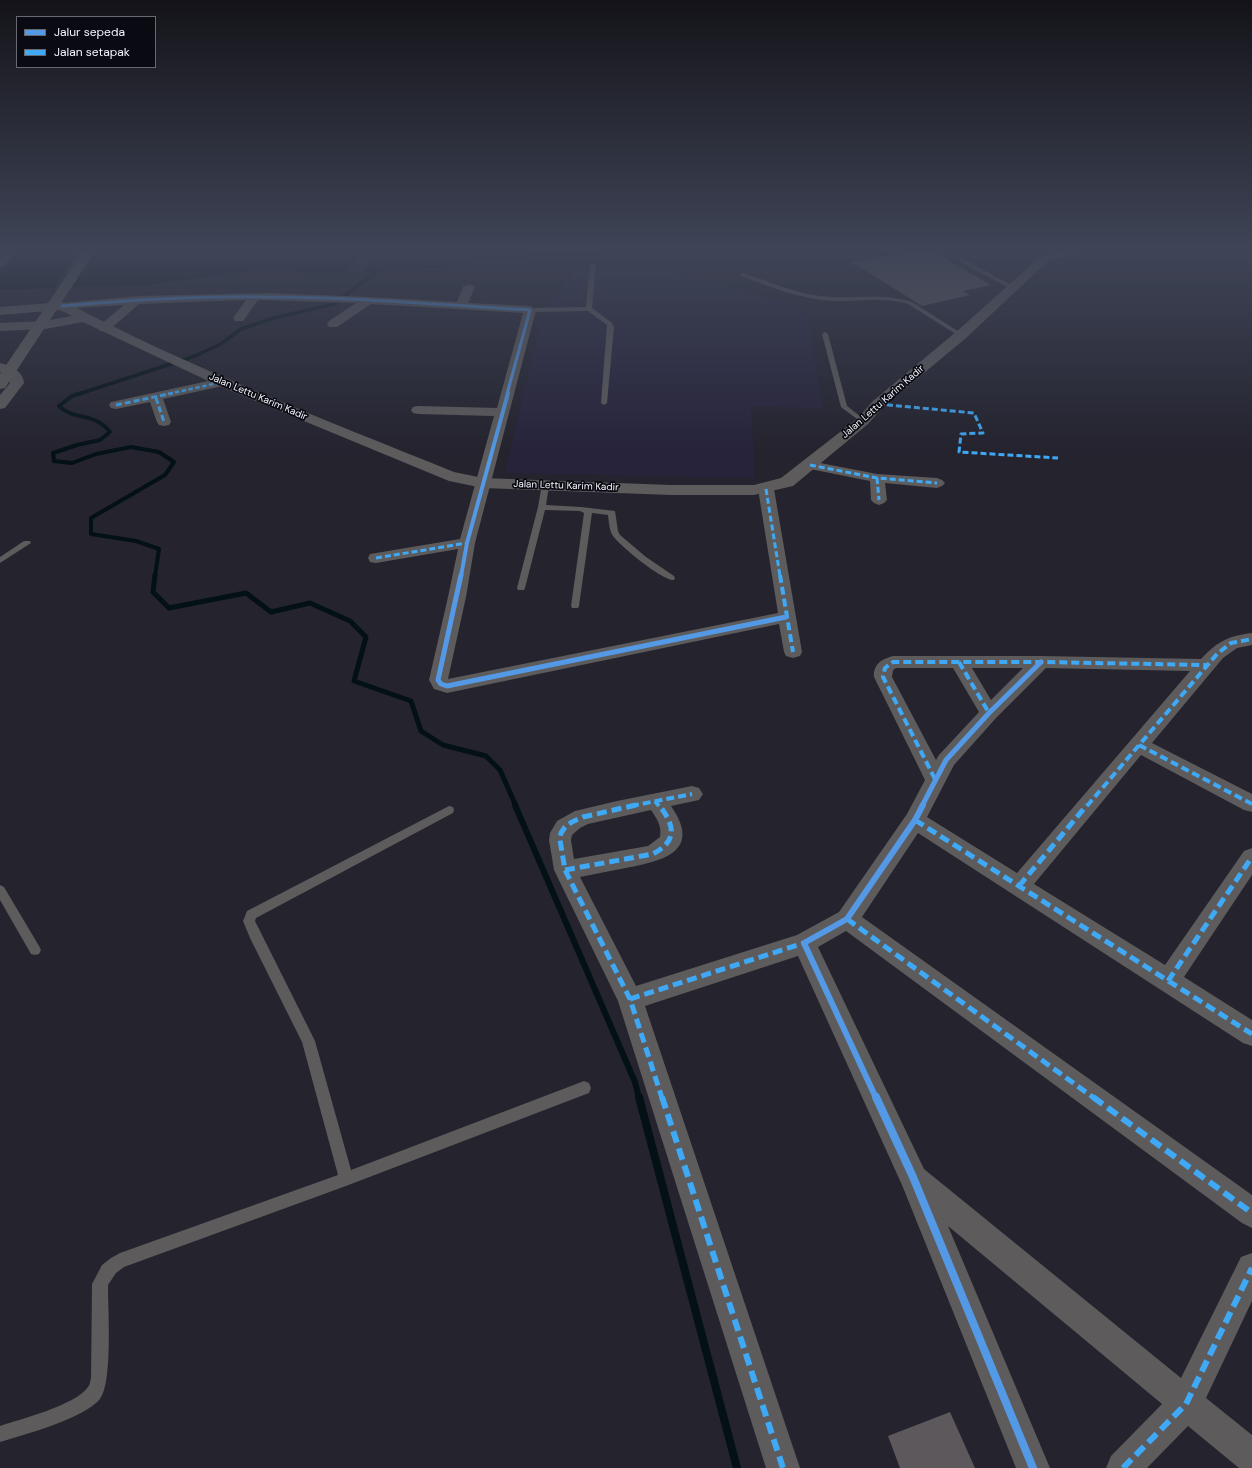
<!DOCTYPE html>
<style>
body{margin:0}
#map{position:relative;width:1252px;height:1468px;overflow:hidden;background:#24232e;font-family:"DM Sans",sans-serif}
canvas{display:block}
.legend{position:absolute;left:16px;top:16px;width:140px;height:52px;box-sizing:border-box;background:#0a0a12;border:1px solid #686870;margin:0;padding:5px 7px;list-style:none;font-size:12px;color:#f4f4fe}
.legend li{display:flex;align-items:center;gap:8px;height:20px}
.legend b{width:20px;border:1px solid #686870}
</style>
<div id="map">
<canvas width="1252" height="1468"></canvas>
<ul class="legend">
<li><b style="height:5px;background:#5399e6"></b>Jalur sepeda</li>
<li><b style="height:5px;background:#3fa9f5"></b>Jalan setapak</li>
</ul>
</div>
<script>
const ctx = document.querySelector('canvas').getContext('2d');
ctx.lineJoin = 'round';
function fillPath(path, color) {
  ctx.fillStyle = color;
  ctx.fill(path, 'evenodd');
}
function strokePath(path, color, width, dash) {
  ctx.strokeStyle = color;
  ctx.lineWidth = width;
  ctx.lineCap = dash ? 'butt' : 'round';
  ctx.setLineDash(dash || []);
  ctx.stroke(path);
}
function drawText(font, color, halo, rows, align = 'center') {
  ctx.font = font + ' "DM Sans",sans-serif';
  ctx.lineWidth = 3.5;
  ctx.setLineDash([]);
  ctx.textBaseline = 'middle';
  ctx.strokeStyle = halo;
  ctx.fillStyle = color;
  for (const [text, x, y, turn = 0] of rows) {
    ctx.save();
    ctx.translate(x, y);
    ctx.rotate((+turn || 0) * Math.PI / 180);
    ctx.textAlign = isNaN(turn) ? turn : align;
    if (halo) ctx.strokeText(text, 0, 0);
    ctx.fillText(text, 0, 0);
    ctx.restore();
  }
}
const built = new Path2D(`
 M 664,269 L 807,309 L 823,409 L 751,406 L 755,478 L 505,473 L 543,310 L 576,271 Z`);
const water = new Path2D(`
 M 0,250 L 613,250 L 493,259 L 454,267 L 392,269 L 362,273 L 308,273 L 282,269 L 266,269 L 145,285 L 0,290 Z`);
const pier = new Path2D(`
 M 78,250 L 94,250 L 70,290 L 52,291 Z
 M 360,257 L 374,258 L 362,273 L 348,272 Z`);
const streamFar4 = new Path2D(`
 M 79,394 L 195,356 L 221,344 L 241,329 L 274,318 L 334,304 L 382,267`);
const streamFar3 = new Path2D(`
 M 82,393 L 72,396 L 59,406 C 76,422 93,411 110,432 L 100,440 L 77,445 L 53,453 L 54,461 L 72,463 L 96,454 L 131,447 L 159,452 L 174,462 L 165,475 L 91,518 L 91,534 L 136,541 L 159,549 L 155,576`);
const streamFar2 = new Path2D(`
 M 155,575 L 153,592 L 169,608 L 246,593 L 271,612 L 310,603 L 350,621 L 366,637 L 354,681 L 411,701 L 421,731 L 443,745 L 486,756 L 500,770 L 516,806`);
const streamFar1 = new Path2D(`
 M 515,805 L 635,1082 L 639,1098`);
const stream = new Path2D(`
 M 639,1097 L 737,1468`);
const building = new Path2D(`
 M 919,250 L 930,250 L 991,285 L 963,291 L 970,295 L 922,306 L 852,262 Z
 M 950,1412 L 975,1468 L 900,1468 L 888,1436 Z`);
const service = new Path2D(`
 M 961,258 L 1015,287 L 1016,288 L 1011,289 L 959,261 L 958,260 Z
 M 593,263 L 596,265 L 592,308 L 612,323 L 614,327 L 607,403 L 604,405 L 601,403 L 607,325 L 588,311 L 530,312 L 527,310 L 530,308 L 586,307 L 590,265 Z
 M 743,273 C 769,281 793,293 820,296 C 851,300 881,292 912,302 L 964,335 L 959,336 L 908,304 C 883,296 858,302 832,301 C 800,299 771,287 741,276 L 741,274 Z
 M 825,332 L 828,334 L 847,406 L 865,420 L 865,422 L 861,422 L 841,407 L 822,334 Z
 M 542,484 L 548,484 L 549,486 L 546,505 L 581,507 L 615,511 L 618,531 L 620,535 L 646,557 L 674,576 L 675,578 L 674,580 C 664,582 620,546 613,536 C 609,530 609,522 608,515 L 592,513 L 579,606 L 578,608 L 572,608 L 571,606 L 584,513 L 580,511 L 545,510 L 525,588 L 524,590 L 518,590 L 517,588 L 538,507 Z
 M 24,541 L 30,541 L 31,543 L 0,563 L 0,557 Z
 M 449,806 L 453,807 L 454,810 L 453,813 L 256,918 L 255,921 L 315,1041 L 351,1170 L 584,1081 L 589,1083 L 591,1088 L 589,1093 L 346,1186 L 124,1267 L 116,1273 L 108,1285 C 108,1308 113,1383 100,1399 C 83,1419 26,1434 0,1442 L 0,1426 C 21,1419 76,1405 88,1387 C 90,1385 90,1381 91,1378 L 92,1284 L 102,1265 L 111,1258 L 120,1253 L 338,1175 L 302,1042 L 250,938 L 243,921 L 247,911 Z
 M 0,885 L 4,887 L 39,946 L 41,950 L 39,954 L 35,955 L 31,954 L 0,900 Z`);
const minor = new Path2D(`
 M 469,284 L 475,287 L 468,303 L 530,306 L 534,308 L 536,310 L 475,543 L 466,597 L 448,679 L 778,613 L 758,489 L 761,486 L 766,484 L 771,486 L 774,489 L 802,652 L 800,656 L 793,658 L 786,656 L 784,652 L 779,624 L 447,693 L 434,689 L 429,680 L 448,597 L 458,549 L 376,563 L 370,562 L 368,558 L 370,554 L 460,539 L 494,416 L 418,414 L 413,413 L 411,410 L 413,407 L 418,406 L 497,408 L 523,313 L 371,304 L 337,327 L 329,327 L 327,324 L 329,321 L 356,303 L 258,300 L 243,321 L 235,321 L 233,318 L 246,300 L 139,304 L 108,331 L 100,331 L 98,328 L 100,325 L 124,305 L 62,309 L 58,308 L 56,306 L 58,304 L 62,303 L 138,296 L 268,293 L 369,297 L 457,302 L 463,287 Z
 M 222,378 L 227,379 L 229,382 L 227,385 L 163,399 L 171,422 L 169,425 L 164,426 L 159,425 L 157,422 L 150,402 L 116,409 L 111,408 L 109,405 L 111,402 L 116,401 Z
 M 810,461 L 877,474 L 937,478 L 942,480 L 945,483 L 942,486 L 937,488 L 885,483 L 887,500 L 884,503 L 879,505 L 874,503 L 871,500 L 870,481 L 805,468 L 803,465 L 805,462 Z
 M 1252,633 L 1252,645 L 1237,648 L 1223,658 L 1152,743 L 1252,794 L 1252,812 L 1244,810 L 1141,755 L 1034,884 L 1165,965 L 1244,851 L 1252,848 L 1252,875 L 1184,977 L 1252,1020 L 1252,1046 L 1243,1043 L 918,833 L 862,917 L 1252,1195 L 1252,1228 L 1242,1223 L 846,931 L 818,947 L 924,1169 L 1181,1378 L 1241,1257 L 1252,1253 L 1252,1301 L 1206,1398 L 1252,1435 L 1252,1468 L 1239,1468 L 1188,1426 L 1147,1468 L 1106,1468 L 1111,1456 L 1162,1404 L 948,1226 L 1050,1468 L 1016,1468 L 902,1185 L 798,956 L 645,1006 L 800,1468 L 766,1468 L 618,1001 L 554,870 L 549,840 L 550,833 L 557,821 L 575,811 L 617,801 L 692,786 L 699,788 L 703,794 L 699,800 L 671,806 C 703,852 662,861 626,868 C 610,871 595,874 580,877 L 636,986 L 797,935 L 839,912 L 907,814 L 925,780 L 874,677 C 873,664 882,659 893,656 L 1041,656 L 1201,659 C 1218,641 1228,636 1252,633 ZM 896,668 L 953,668 L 979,712 L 939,755 L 936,760 L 892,677 L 893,670 ZM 972,668 L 1023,668 L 991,700 ZM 1046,668 L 1190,671 L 1017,873 L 927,817 L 954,765 L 996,718 ZM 651,810 C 657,819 662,826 660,837 L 648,846 L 574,859 L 571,840 L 572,835 L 580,828 L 588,824 Z`);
const tertiary = new Path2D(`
 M 1062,250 L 1088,250 L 1086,252 L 1064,256 L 1048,261 L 966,338 L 883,407 L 868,424 L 793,486 L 754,495 L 671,495 L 483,488 L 449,481 L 217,385 L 83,322 L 45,329 L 0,331 L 0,323 L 45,321 L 72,316 L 60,310 L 0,315 L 0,307 L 62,302 L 67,303 C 191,368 323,419 454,472 L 483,478 L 671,485 L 754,485 L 781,478 L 858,418 L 873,401 L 956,332 L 1040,257 Z
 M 0,363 C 10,365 23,371 24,383 L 5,408 L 0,409 L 0,395 L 10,383 L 9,378 L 0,372 Z`);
const trunk = new Path2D(`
 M 5,250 L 17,250 L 4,266 L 0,267 L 0,256 Z
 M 84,250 L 96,250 L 7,385 L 5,388 L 0,389 L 0,374 Z`);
const quietFar4 = new Path2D(`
 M 168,394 L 222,382`);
const quietFar3 = new Path2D(`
 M 156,398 L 164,422
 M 878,404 L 974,413 L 983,433 L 961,434 L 959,452 L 1058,458
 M 116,405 L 173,393
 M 810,465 L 877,478 L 937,483
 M 877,478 L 879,500
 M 766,489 L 780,576
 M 376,558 L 467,543`);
const quietFar2 = new Path2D(`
 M 780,575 L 793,652
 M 959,662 L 989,713
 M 1139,745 L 1252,804
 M 935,779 L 883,677 L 885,668 L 893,662 L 1041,662 L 1206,665
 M 655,801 L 659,806
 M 631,806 L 692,794
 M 1087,806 L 1217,654 L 1231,643 L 1252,639`);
const quietFar1 = new Path2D(`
 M 636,805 L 583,817 L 572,822 L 565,827 L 561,833 L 560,840 L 565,870 L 630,999 L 662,1098
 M 915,820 L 1252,1034
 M 565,870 L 653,854 C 678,840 675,826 659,805
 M 1019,886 L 1087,805
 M 847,919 L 1094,1098
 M 1168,981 L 1252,857
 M 630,999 L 804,943`);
const quiet = new Path2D(`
 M 662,1097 L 783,1468
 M 1093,1097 L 1252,1213
 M 1123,1468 L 1186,1404 L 1252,1268`);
const cyclewayFar4 = new Path2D(`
 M 62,306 C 130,300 199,296 267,297 C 355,297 443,305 530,310 L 507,394`);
const cyclewayFar3 = new Path2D(`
 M 461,576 L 467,543 L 508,393`);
const cyclewayFar2 = new Path2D(`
 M 461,575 L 438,680 L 441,684 L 447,686 L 786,617
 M 922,806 L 946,760 L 989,713 L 1041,662`);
const cyclewayFar1 = new Path2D(`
 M 876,1098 L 804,943 L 847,919 L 915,820 L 923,805`);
const cycleway = new Path2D(`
 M 876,1097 L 913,1177 L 1033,1468`);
const farStreetnames = [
 ["Jalan Lettu Karim Kadir",258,397,23],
 ["Jalan Lettu Karim Kadir",883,402,-41],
 ["Jalan Lettu Karim Kadir",566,486,2]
];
fillPath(built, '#26233a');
fillPath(water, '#031115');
fillPath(pier, '#24232e');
strokePath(streamFar4, '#031115', 3.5);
strokePath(streamFar3, '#031115', 4);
strokePath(streamFar2, '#031115', 5);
strokePath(streamFar1, '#031115', 6);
strokePath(stream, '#031115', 8);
fillPath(building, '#5d585b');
fillPath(service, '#5d5b5b');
fillPath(minor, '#5d5b5b');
fillPath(tertiary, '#5d5b5b');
fillPath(trunk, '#605e5b');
strokePath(quietFar4, '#3fa9f5', 2.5, [4.5, 2.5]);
strokePath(quietFar3, '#3fa9f5', 3, [6, 3]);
strokePath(quietFar2, '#3fa9f5', 4, [8, 4]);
strokePath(quietFar1, '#3fa9f5', 5, [10, 5]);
strokePath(quiet, '#3fa9f5', 6, [12, 6]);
strokePath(cyclewayFar4, '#5399e6', 3);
strokePath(cyclewayFar3, '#5399e6', 4);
strokePath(cyclewayFar2, '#5399e6', 5);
strokePath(cyclewayFar1, '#5399e6', 6);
strokePath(cycleway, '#5399e6', 8);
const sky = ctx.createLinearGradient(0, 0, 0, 455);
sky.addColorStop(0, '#141319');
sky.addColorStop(0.55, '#3f4557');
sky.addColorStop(1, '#3f455700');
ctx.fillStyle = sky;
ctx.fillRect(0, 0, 1252, 455);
drawText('10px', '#f4f4fe', '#0a0a12', farStreetnames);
</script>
